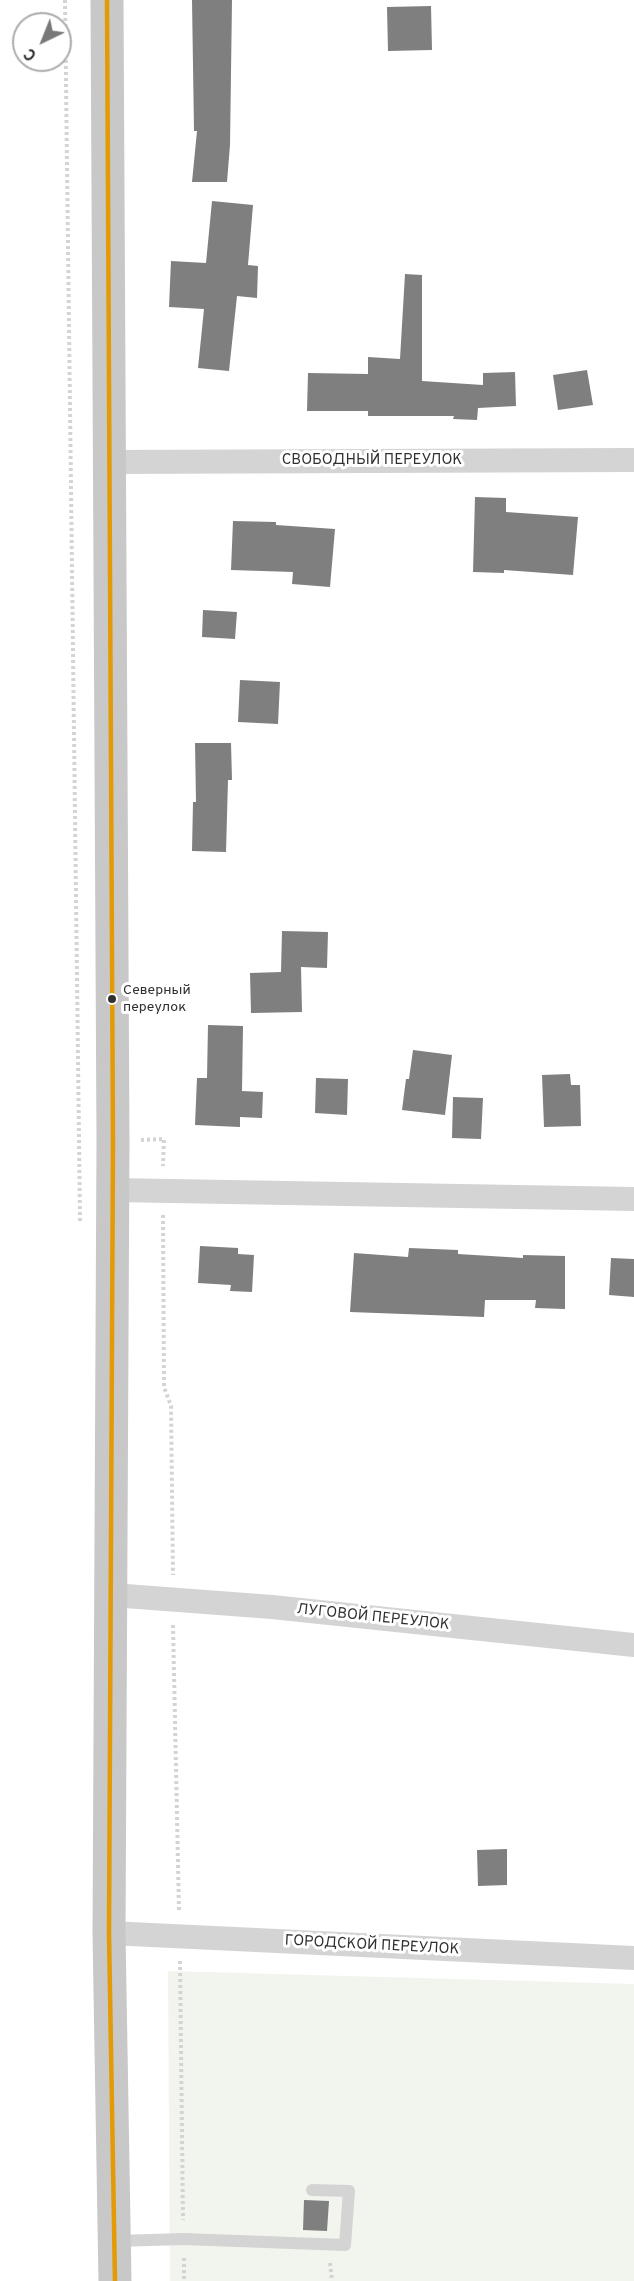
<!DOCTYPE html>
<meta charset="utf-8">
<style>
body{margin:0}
#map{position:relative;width:634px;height:2281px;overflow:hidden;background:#fff;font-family:Overpass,sans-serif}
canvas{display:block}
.north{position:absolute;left:12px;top:12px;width:60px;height:60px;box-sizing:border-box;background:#fff;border:2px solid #acacac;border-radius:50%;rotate:223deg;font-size:16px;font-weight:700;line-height:24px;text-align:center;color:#303030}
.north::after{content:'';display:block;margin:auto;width:21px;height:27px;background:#787878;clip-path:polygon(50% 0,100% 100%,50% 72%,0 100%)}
</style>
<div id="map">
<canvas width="634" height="2281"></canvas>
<div class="north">С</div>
</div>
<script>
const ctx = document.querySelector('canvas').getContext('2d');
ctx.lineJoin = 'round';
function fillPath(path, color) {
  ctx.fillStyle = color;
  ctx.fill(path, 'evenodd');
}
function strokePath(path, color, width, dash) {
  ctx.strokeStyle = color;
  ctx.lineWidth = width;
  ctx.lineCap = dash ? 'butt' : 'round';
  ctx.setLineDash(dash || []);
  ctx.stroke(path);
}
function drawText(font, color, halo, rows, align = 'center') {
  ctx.font = font + ' Overpass,sans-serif';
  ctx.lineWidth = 6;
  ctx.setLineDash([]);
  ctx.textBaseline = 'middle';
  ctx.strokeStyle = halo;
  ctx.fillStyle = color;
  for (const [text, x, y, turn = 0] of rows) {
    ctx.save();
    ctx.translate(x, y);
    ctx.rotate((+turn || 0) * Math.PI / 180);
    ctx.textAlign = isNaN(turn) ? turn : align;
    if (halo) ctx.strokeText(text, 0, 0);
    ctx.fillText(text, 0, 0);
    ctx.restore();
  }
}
const green = new Path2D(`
 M 168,1971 L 634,1984 L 634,2281 L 170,2281 Z`);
const building = new Path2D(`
 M 192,0 L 232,0 L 230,145 L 227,182 L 192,182 L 197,131 L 194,131 Z
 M 431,6 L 432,50 L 388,51 L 387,7 Z
 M 212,201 L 253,205 L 248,265 L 258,266 L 257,298 L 237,296 L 229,371 L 198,368 L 204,309 L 169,307 L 171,261 L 206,263 Z
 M 405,274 L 422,275 L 422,381 L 483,385 L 483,373 L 515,372 L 516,406 L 478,408 L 477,420 L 453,419 L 454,416 L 368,416 L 368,411 L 307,411 L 308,373 L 368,374 L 368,357 L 400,359 Z
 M 587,370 L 593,405 L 558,410 L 553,375 Z
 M 475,497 L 506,498 L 506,512 L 578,517 L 573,575 L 504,570 L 504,573 L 473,572 Z
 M 233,521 L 276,522 L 276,525 L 335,529 L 330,587 L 292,584 L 293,572 L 231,570 Z
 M 203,610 L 237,612 L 235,639 L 202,637 Z
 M 240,680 L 280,682 L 278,724 L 238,722 Z
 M 195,743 L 231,743 L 232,780 L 228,780 L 226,852 L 192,851 L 193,802 L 196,802 Z
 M 282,931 L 328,932 L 327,968 L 301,967 L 302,1012 L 251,1013 L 250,973 L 281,972 Z
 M 208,1025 L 243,1026 L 242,1091 L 263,1092 L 262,1118 L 240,1117 L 240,1127 L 195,1125 L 197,1078 L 207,1078 Z
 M 413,1050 L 452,1055 L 445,1115 L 402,1110 L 406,1079 L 409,1079 Z
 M 570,1074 L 571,1085 L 580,1085 L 581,1126 L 544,1127 L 542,1075 Z
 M 316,1078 L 348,1079 L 347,1115 L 315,1113 Z
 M 453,1097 L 483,1098 L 481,1139 L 452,1138 Z
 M 200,1246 L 238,1248 L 238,1254 L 254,1255 L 252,1292 L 230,1291 L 231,1285 L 198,1283 Z
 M 409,1248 L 458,1250 L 458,1254 L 523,1258 L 523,1255 L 565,1256 L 565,1309 L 535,1308 L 536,1300 L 485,1300 L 484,1317 L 350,1312 L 354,1253 L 408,1257 Z
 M 611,1258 L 634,1259 L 634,1297 L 609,1295 Z
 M 507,1849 L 507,1885 L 478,1886 L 477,1850 Z
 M 304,2200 L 329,2201 L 327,2231 L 303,2230 Z`);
const path = new Path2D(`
 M 65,0 L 80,1221
 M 141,1140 L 164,1139 L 163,1166
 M 163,1215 L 164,1387 L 171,1406 L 173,1575
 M 173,1625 L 179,1911
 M 180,1961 L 183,2220
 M 184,2258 L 184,2281
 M 330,2263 L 332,2281`);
const lane = new Path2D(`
 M 116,2241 L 184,2239 L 345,2245 L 349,2191 L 312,2190`);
const street = new Path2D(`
 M 111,462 L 634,460
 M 113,1190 L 634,1199
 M 112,1595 L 272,1607 L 634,1645
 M 109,1933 L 634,1958`);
const primary = new Path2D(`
 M 107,0 L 113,1141 L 109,1933 L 115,2281`);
const bus1 = new Path2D(`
 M 107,0 L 113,1141 L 109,1933 L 115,2281`);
const markers = [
 [112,999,5,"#303030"]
];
const busNames = [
 ["Северный",123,991],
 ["переулок",123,1008]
];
const streetNames = [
 ["СВОБОДНЫЙ ПЕРЕУЛОК",372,461],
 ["ЛУГОВОЙ ПЕРЕУЛОК",373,1618,6],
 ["ГОРОДСКОЙ ПЕРЕУЛОК",372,1946,3]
];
fillPath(green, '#f2f5ed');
fillPath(building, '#7f7f7f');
strokePath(path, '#d4d4d4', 4, [3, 3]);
strokePath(lane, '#d4d4d4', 12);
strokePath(street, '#d4d4d4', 24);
strokePath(primary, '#c8c8c8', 33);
strokePath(bus1, '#e39a05', 4.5);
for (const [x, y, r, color] of markers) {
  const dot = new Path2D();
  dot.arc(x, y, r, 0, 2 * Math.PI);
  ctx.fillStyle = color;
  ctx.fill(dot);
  strokePath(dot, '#fff', 2);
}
drawText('14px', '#303030', '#fff', busNames, 'left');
drawText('15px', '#303030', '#fff', streetNames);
</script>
